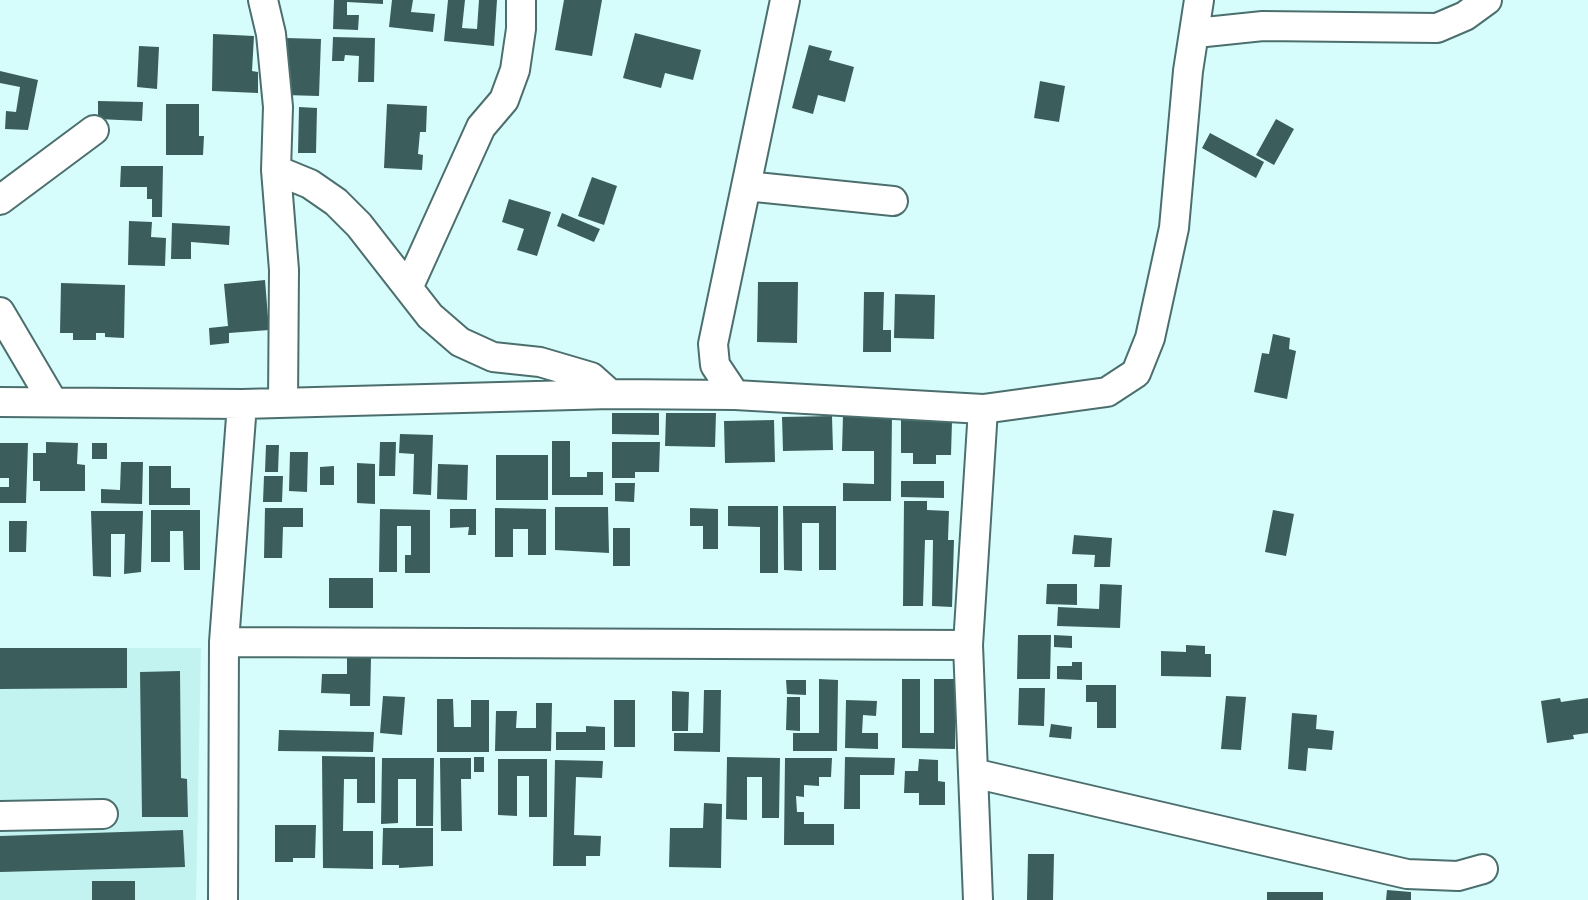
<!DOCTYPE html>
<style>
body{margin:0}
canvas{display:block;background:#d6fdfb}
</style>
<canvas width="1588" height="900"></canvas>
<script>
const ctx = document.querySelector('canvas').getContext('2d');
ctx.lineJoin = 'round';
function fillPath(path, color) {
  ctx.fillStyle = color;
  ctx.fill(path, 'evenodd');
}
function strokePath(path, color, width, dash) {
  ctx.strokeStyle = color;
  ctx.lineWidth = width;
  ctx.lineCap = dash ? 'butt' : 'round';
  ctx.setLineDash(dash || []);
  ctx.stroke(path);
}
const built = new Path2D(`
 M 0,648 L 201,648 L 196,900 L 0,900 Z`);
const building = new Path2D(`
 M 334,0 L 383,0 L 383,4 L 347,2 L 347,15 L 359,15 L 358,30 L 333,29 Z
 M 392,0 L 413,0 L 411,12 L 435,14 L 433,32 L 389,27 Z
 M 448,0 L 465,0 L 462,28 L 477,29 L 479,0 L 497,0 L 494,46 L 444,41 Z
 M 564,0 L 602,0 L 592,56 L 555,50 Z
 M 635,33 L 701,50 L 693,80 L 665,73 L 661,88 L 623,78 Z
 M 213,34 L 254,36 L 252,71 L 258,72 L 258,93 L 212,91 Z
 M 333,37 L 375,38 L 374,82 L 358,82 L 359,56 L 345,55 L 344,61 L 332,61 Z
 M 286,38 L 321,39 L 319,96 L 284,95 Z
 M 809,45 L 832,51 L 829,60 L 854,67 L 845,102 L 818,95 L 813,114 L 792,108 Z
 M 139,46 L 159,47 L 157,89 L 137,87 Z
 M 0,71 L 38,80 L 28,130 L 5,129 L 6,111 L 16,112 L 20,87 L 0,83 Z
 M 1040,81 L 1065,86 L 1059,122 L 1034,118 Z
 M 98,101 L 143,102 L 142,121 L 98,119 Z
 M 166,104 L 199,104 L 199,136 L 204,136 L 203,155 L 166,155 Z
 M 387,104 L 427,106 L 426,132 L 420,132 L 418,154 L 423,155 L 422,170 L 384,168 Z
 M 299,107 L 317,108 L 316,153 L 298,153 Z
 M 1276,119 L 1294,129 L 1274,165 L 1256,155 Z
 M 1210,133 L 1264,162 L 1256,178 L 1202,148 Z
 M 121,166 L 163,166 L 162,217 L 152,217 L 152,199 L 147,199 L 147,187 L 120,187 Z
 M 592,177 L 617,186 L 604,225 L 578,216 Z
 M 509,199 L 551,212 L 537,256 L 517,250 L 524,229 L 502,222 Z
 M 562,213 L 600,229 L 594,242 L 557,226 Z
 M 129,221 L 152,222 L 151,237 L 166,238 L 165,266 L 128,265 Z
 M 172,223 L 230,226 L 229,245 L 191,242 L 191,259 L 171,259 Z
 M 265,280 L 269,330 L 229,333 L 229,343 L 210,345 L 209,328 L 228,326 L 224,284 Z
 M 758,282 L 798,282 L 797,343 L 757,342 Z
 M 61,283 L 125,285 L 124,338 L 105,337 L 105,333 L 96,333 L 96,340 L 73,340 L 73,333 L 60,333 Z
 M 864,292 L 884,292 L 883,330 L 891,330 L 891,352 L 863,352 Z
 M 895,294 L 935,295 L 934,339 L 894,338 Z
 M 1273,334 L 1290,338 L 1289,349 L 1296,351 L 1287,399 L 1254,392 L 1262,353 L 1269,354 Z
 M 612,413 L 659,413 L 659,435 L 612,434 Z
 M 666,413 L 716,413 L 715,447 L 665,446 Z
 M 843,415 L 892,415 L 891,501 L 843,501 L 843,483 L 874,484 L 874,451 L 842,451 Z
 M 832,416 L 833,450 L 783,451 L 782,417 Z
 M 774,420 L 775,462 L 725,463 L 724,421 Z
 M 901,420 L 952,421 L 951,455 L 936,455 L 936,464 L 913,464 L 913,453 L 901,453 Z
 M 400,434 L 433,435 L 431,495 L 413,494 L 414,454 L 399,453 Z
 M 552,441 L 570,441 L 570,477 L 587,477 L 587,472 L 603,472 L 603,495 L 552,495 Z
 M 46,442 L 78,443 L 77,464 L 85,465 L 85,491 L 40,491 L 40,481 L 33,481 L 33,453 L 46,453 Z
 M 380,442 L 396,442 L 395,476 L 379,476 Z
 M 612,442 L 660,442 L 659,472 L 635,472 L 635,478 L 612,478 Z
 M 0,443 L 28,443 L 26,503 L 0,503 L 0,487 L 9,487 L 9,478 L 0,478 Z
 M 92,443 L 107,443 L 107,459 L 92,459 Z
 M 266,445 L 279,445 L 278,472 L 265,472 Z
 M 290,452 L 308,452 L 307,492 L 289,491 Z
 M 496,455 L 548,455 L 548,500 L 496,500 Z
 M 121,462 L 143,462 L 142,504 L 101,503 L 101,489 L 120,490 Z
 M 357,463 L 375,464 L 375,504 L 357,503 Z
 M 438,464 L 468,465 L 467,500 L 437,499 Z
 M 149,466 L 171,466 L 171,488 L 190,488 L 190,505 L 149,505 Z
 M 334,466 L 334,485 L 320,485 L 320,467 Z
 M 264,476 L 283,476 L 282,502 L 263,502 Z
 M 901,481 L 944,481 L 944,498 L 901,497 Z
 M 615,483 L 635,483 L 634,502 L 615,501 Z
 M 904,501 L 927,501 L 927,510 L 949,511 L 948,540 L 954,540 L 952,607 L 932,606 L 933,540 L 925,540 L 923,606 L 903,606 Z
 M 728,506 L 778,506 L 778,573 L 760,573 L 760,527 L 728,526 Z
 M 783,506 L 836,506 L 836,570 L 819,570 L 819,523 L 802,523 L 802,571 L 784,570 Z
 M 555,507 L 608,507 L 609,553 L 555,550 Z
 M 265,508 L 303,508 L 303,527 L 283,527 L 282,558 L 264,558 Z
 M 495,508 L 546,509 L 546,555 L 528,555 L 528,529 L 513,529 L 513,557 L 495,557 Z
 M 690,508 L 718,509 L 718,549 L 703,549 L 703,526 L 690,526 Z
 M 380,509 L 430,510 L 430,573 L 405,573 L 405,555 L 411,555 L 411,526 L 397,526 L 397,572 L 379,572 Z
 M 450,509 L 476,509 L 476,535 L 468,535 L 469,527 L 450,528 Z
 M 151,510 L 200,510 L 200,570 L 184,570 L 183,531 L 170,531 L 170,562 L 151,562 Z
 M 1273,510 L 1294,514 L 1286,556 L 1265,552 Z
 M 91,511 L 143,511 L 141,572 L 124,574 L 125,534 L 111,534 L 111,577 L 93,576 Z
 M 9,521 L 27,521 L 26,552 L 9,552 Z
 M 613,528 L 630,528 L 630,566 L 613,566 Z
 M 1074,535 L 1112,538 L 1110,567 L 1094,567 L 1095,555 L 1072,554 Z
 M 329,578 L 373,578 L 373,608 L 329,608 Z
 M 1047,584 L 1077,584 L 1077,605 L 1046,604 Z
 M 1100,584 L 1122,585 L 1120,628 L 1057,626 L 1058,607 L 1099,609 Z
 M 1018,635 L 1051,635 L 1050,679 L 1017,679 Z
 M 1054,635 L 1072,636 L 1072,648 L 1054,647 Z
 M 1186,645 L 1205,646 L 1205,654 L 1211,654 L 1211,677 L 1161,676 L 1161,651 L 1186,652 Z
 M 0,648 L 127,648 L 127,688 L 0,689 Z
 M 347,658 L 371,658 L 370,706 L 350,706 L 350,694 L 321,693 L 322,674 L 347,674 Z
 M 1072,662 L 1082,662 L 1082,680 L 1057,679 L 1057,666 L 1072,666 Z
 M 180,671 L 181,778 L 187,779 L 188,817 L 142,817 L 140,672 Z
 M 819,679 L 838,680 L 837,751 L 793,751 L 793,733 L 819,733 Z
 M 902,679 L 920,679 L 920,733 L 934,733 L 934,679 L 955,679 L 955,749 L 902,748 Z
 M 786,680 L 806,680 L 806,695 L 787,694 Z
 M 1086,685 L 1116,685 L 1116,728 L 1097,728 L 1097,702 L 1086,702 Z
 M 1019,688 L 1045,688 L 1044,726 L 1018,725 Z
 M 704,690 L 721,690 L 720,752 L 674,751 L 674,733 L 703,733 Z
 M 672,691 L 689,692 L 688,731 L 672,731 Z
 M 383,696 L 405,697 L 402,735 L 380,733 Z
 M 1226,696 L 1246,697 L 1241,750 L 1221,749 Z
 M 787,697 L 800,697 L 800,731 L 786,730 Z
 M 1560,698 L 1561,702 L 1588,698 L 1588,733 L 1573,735 L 1574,739 L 1547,743 L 1541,701 Z
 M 437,699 L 453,699 L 454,727 L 471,727 L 471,700 L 489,700 L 489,752 L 437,752 Z
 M 614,700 L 635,700 L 635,747 L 614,747 Z
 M 846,700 L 877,701 L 876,716 L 863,715 L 862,733 L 878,733 L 878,749 L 845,748 Z
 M 536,703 L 552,703 L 551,751 L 495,751 L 496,711 L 517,711 L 516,728 L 536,728 Z
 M 1292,713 L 1317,715 L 1316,729 L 1334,731 L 1332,750 L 1308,748 L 1306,771 L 1288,769 Z
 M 1051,724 L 1072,727 L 1071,739 L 1049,737 Z
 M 586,726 L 605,727 L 605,750 L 556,750 L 556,732 L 586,732 Z
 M 279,730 L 374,732 L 373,752 L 278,751 Z
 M 322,756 L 375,757 L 375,803 L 357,803 L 357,779 L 344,779 L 343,831 L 373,831 L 373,869 L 323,868 Z
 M 474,757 L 484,757 L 484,772 L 474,772 Z
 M 727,757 L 780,758 L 779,818 L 762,818 L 762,777 L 747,777 L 747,820 L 726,819 Z
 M 845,757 L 895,758 L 894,775 L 860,775 L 860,809 L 844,809 Z
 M 382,758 L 434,758 L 433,826 L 416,826 L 416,779 L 398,779 L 398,823 L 381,824 Z
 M 440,758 L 471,758 L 471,779 L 461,779 L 462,831 L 441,831 Z
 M 785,758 L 832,758 L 831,777 L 819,777 L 819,786 L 804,785 L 804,797 L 796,796 L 797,812 L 804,812 L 804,824 L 834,824 L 834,845 L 784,845 Z
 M 498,759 L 547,759 L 547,817 L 529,817 L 529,776 L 517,776 L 517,816 L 498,815 Z
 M 919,759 L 938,760 L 938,781 L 945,782 L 945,805 L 919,805 L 919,793 L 904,793 L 905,771 L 918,771 Z
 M 555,760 L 603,761 L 602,778 L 576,777 L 574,835 L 601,836 L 600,856 L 586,856 L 586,866 L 553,866 Z
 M 704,803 L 722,804 L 721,868 L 669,867 L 670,828 L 703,828 Z
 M 275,825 L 316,825 L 315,858 L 293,858 L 293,862 L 275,862 Z
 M 383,828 L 433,828 L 433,866 L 399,868 L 399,865 L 382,865 Z
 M 183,830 L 185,867 L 0,872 L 0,836 Z
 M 1028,854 L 1054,854 L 1053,900 L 1027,900 Z
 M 92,881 L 135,881 L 135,900 L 92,900 Z
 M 1387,890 L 1411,892 L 1411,900 L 1386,900 Z
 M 1267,892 L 1323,892 L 1323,900 L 1267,900 Z`);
const minor = new Path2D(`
 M 263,0 L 271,34 L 278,107 L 276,170 L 284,270 L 283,403
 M 1196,33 L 1263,26 L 1437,28 L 1465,16 L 1487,0
 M 276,170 L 310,184 L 336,202 L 359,225 L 430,316 L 460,342 L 493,357 L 540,362 L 591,377 L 610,394
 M 746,186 L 893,201
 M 0,200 L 94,130
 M 409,286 L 481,127 L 504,100 L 515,70 L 521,29 L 521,0
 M 0,312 L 53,402
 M 735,395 L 715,365 L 713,344 L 785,0
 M 0,402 L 242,404 L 610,394 L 735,395 L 983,409 L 1107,392 L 1136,373 L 1150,338 L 1174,228 L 1188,71 L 1199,0
 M 224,642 L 968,645
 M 973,773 L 1407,874 L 1458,876 L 1483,869
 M 0,816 L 103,814
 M 223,900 L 224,642 L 242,404
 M 978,900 L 968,645 L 983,409`);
fillPath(built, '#c2f3f1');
fillPath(building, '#3b5e5c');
strokePath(minor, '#4c6f6e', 32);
strokePath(minor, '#fff', 28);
</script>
